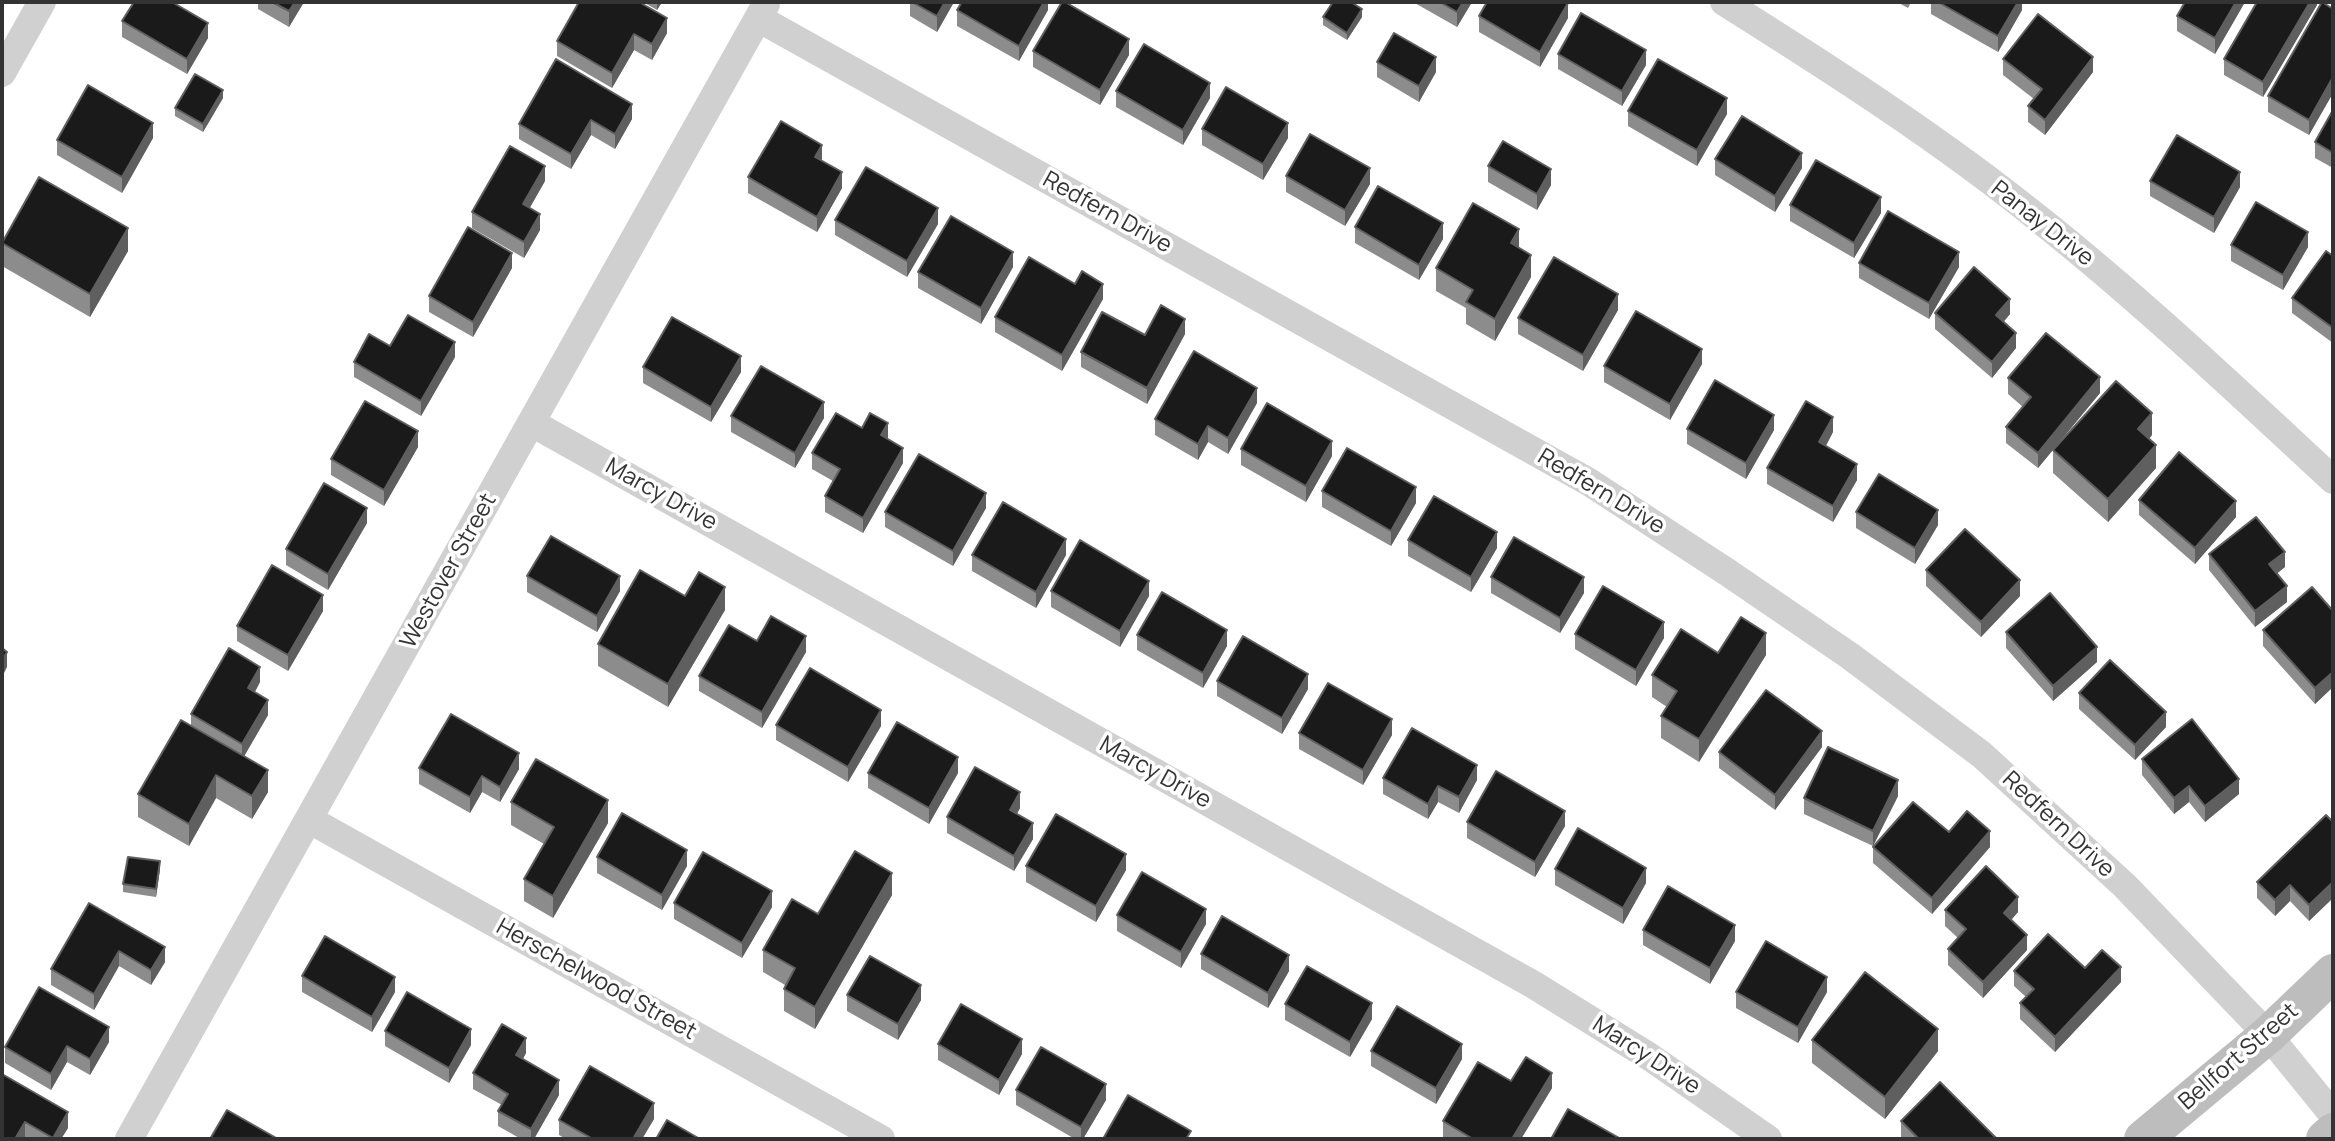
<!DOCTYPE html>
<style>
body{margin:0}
#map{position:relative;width:2335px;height:1141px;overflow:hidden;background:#fff;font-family:Manrope,sans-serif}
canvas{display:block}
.frame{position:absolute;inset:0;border:4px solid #333;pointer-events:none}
</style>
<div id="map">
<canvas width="2335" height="1141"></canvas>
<div class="frame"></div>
</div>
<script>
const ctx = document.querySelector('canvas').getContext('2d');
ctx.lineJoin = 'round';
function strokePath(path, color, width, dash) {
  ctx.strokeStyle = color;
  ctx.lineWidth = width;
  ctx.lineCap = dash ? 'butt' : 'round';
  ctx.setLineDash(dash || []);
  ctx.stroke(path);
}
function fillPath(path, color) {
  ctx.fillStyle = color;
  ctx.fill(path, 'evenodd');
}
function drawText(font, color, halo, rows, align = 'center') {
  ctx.font = font + ' Manrope,sans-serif';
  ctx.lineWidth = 7;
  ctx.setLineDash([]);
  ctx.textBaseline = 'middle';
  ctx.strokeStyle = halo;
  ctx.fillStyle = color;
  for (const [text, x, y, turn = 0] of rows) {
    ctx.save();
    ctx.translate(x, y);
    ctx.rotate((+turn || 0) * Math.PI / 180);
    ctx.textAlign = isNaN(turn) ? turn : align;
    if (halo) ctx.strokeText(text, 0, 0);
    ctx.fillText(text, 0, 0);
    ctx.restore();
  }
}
const street = new Path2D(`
 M 1724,2 C 1832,70 1940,139 2039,219 C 2142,301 2237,391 2333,480
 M 758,18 L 1589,482 L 1727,572 L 1850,656 L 1982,755 L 2125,886 L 2268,1035 L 2333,1115
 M 2,73 L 42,2
 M 532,423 L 1534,985 L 1650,1057 L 1768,1139
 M 310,820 L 881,1139
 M 129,1139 L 766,4`);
const secondary = new Path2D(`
 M 2143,1139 L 2268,1035 L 2333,973
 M 2325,1139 L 2333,1132`);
const wall = new Path2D(`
 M 258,2 L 304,2 L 289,27 L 258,9 Z
 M 579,2 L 667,33 L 652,60 L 634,50 L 612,88 L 557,56 L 557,41 Z
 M 643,2 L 662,2 L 657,10 Z
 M 910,2 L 954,2 L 937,32 L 910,16 Z
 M 1048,2 L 1048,10 L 1019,61 L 957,26 L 957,10 Z
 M 1413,2 L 1472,2 L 1457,27 Z
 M 1897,2 L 1911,2 L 1908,8 Z
 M 1931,2 L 2022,2 L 2022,10 L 1998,52 L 1931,14 Z
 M 2185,2 L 2245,2 L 2215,54 L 2177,31 L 2177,16 Z
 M 2317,2 L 2317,5 L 2263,97 L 2224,75 L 2224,59 Z
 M 2333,9 L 2333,93 L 2309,135 L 2268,112 L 2268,96 Z
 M 1479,16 L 1568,18 L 1540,67 L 1479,32 Z
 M 1323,17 L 1362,17 L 1347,40 L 1323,25 Z
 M 122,21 L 208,38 L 187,74 L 122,37 Z
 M 1033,51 L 1129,55 L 1100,105 L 1033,67 Z
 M 1558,54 L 1646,65 L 1622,106 L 1558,69 Z
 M 2003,59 L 2093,72 L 2045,135 L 2028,122 L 2028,106 L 2034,99 L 2003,75 Z
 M 1377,62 L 1436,72 L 1419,102 L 1377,77 Z
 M 1116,91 L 1210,98 L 1183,145 L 1116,107 Z
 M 223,98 L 203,132 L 175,116 L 175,108 Z
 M 632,104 L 632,119 L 615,149 L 591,135 L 571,169 L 519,139 L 519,124 Z
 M 2333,110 L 2333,168 L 2315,158 L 2315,142 Z
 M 1628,111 L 1727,114 L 1697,166 L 1628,126 Z
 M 1202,129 L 1288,138 L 1263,180 L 1202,145 Z
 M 153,138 L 122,193 L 57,155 L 57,140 Z
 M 1715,159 L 1802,168 L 1775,212 L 1715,175 Z
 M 1488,166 L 1551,185 L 1537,210 L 1488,182 Z
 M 1286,176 L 1370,184 L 1345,226 L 1286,192 Z
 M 748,177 L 842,188 L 817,232 L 748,193 Z
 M 545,181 L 529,208 L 540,230 L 524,258 L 472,228 L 472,212 Z
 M 2150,181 L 2240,187 L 2214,233 L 2150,196 Z
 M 1790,205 L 1881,213 L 1854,258 L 1790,221 Z
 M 835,220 L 938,224 L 907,277 L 835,235 Z
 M 1355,227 L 1443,239 L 1419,280 L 1355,243 Z
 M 2,243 L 128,251 L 90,317 L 2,266 Z
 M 2231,245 L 2308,247 L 2283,290 L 2231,261 Z
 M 1519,247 L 1531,277 L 1495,341 L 1466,324 L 1466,308 L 1436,291 L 1436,268 Z
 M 2333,256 L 2333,343 L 2292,313 L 2292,298 Z
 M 1859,263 L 1959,267 L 1929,319 L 1859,278 Z
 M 1013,267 L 981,324 L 918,288 L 918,272 Z
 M 512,268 L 473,337 L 429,312 L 429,296 Z
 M 1103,299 L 1062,371 L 995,332 L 995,317 Z
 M 1618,310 L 1583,371 L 1518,334 L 1518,318 Z
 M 1935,313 L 2010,314 L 2003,322 L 2016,348 L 1992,378 L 1935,329 Z
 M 1185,334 L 1147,404 L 1081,367 L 1081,352 L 1145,335 Z
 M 390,346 L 455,357 L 421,416 L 354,377 L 354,362 Z
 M 1702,364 L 1670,420 L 1604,382 L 1604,366 Z
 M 643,367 L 741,372 L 711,422 L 643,383 Z
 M 2008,378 L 2100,393 L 2038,468 L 2006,443 L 2006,427 L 2023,407 L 2008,394 Z
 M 1257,403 L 1228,454 L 1208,442 L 1198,460 L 1155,435 L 1155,419 Z
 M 731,416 L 824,418 L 795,468 L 731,432 Z
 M 862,428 L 888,439 L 903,463 L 863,533 L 825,512 L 825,496 L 833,481 L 812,469 L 812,453 Z
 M 1687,429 L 1774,430 L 1746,479 L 1687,444 Z
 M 1833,432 L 1826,446 L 1857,480 L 1833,522 L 1767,484 L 1767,468 Z
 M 2152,435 L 2149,439 L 2156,468 L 2108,522 L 2053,473 L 2053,450 Z
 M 418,447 L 384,506 L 331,475 L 331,459 Z
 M 1241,449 L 1332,456 L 1306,502 L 1241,465 Z
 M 1322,491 L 1416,503 L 1391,546 L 1322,507 Z
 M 2139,500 L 2236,517 L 2195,564 L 2139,515 Z
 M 986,508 L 953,566 L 885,527 L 885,512 Z
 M 1856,512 L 1938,525 L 1915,564 L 1856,528 Z
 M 367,523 L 328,590 L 286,565 L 286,549 Z
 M 1408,540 L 1497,548 L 1471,592 L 1408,556 Z
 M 2209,554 L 2285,567 L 2276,574 L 2287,602 L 2255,627 L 2209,570 Z
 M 972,555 L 1066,555 L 1036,608 L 972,571 Z
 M 1926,570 L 2020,596 L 1981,637 L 1926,586 Z
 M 527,576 L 620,591 L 597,632 L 527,592 Z
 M 1491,577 L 1584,593 L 1560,633 L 1491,593 Z
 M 1051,591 L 1149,596 L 1120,647 L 1051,607 Z
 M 685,596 L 725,610 L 668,707 L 598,666 L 598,644 Z
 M 323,611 L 288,671 L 237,641 L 237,626 Z
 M 2333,611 L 2333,687 L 2315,704 L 2263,646 L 2263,630 Z
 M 2006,632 L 2097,662 L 2053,701 L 2006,648 Z
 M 1575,634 L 1664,638 L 1636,686 L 1575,649 Z
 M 1137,635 L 1227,646 L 1203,688 L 1137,650 Z
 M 757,641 L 806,652 L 762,728 L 699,691 L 699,676 Z
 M 1718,653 L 1766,655 L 1699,762 L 1661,738 L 1661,716 L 1667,707 L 1652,697 L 1652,675 Z
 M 1217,681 L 1308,689 L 1282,734 L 1217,696 Z
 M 260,682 L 255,692 L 268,715 L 244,756 L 268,792 L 252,819 L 216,798 L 189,846 L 138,817 L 138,794 L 191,725 L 191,714 Z
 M 2079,693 L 2166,727 L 2135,760 L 2079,709 Z
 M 776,725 L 881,726 L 848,782 L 776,740 Z
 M 1299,733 L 1392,735 L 1363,785 L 1299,749 Z
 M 1822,747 L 1775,810 L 1719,768 L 1719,752 Z
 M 2142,759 L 2239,794 L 2205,822 L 2189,802 L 2174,814 L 2142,775 Z
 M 419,768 L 519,769 L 500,802 L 482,792 L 470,813 L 419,784 Z
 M 868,773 L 958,773 L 929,824 L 868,788 Z
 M 1383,778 L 1477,780 L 1459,813 L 1438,802 L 1428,819 L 1383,794 Z
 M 1898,796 L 1873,846 L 1804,814 L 1804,798 Z
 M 511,802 L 608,823 L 553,918 L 524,901 L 524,879 L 544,844 L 511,825 Z
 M 1020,808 L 1017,814 L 1033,839 L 1014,871 L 947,833 L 947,817 Z
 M 1467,822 L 1565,826 L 1535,877 L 1467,838 Z
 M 2333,822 L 2333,898 L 2309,921 L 2290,901 L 2275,916 L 2257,898 L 2257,882 Z
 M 1949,832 L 1990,847 L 1932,914 L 1873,863 L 1873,847 Z
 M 597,857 L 687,866 L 662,910 L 597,873 Z
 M 1026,866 L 1126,870 L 1096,922 L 1026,882 Z
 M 160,869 L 156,897 L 123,892 L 123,884 Z
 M 1555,869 L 1646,883 L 1623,924 L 1555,885 Z
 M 892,895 L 815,1029 L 784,1011 L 784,989 L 785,985 L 763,972 L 763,950 Z
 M 89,903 L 165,962 L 151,985 L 119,966 L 94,1010 L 51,985 L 51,969 Z
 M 674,903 L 772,907 L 742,958 L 674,919 Z
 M 1945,910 L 2018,912 L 2011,920 L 2027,950 L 1983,998 L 1948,965 L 1948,949 L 1958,938 L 1945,926 Z
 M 1117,915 L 1206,924 L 1181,968 L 1117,931 Z
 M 1643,930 L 1735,941 L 1710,984 L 1643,945 Z
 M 1201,954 L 1289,971 L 1268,1008 L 1201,969 Z
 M 2085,968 L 2121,982 L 2055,1052 L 2020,1019 L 2020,1003 L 2026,997 L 2014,986 L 2014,971 Z
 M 302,976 L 395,992 L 372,1032 L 302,992 Z
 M 1736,992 L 1827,992 L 1798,1043 L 1736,1008 Z
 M 847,995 L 921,1000 L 898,1040 L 847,1011 Z
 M 1285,1004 L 1372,1019 L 1350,1057 L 1285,1020 Z
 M 385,1031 L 471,1045 L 449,1083 L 385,1046 Z
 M 1812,1040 L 1938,1051 L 1885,1119 L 1812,1063 Z
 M 109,1042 L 90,1075 L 67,1062 L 51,1090 L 5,1063 L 5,1047 Z
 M 938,1044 L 1022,1054 L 999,1095 L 938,1060 Z
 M 1371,1051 L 1462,1059 L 1436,1104 L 1371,1066 Z
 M 526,1053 L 523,1059 L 559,1095 L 534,1139 L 521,1139 L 498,1126 L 498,1111 L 502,1105 L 473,1089 L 473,1073 Z
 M 2,1074 L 68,1128 L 61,1139 L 29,1139 L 25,1137 Z
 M 1511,1081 L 1552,1088 L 1521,1139 L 1447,1139 L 1443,1137 L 1443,1121 Z
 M 1016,1090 L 1106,1100 L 1083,1139 L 1075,1139 L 1016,1105 Z
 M 654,1119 L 642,1139 L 566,1139 L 559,1135 L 559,1120 Z
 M 1901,1121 L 1997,1139 L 1904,1139 L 1901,1137 Z`);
const shadedWall = new Path2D(`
 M 295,2 L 304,2 L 289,27 L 289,11 Z
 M 657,2 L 662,2 L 657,10 Z
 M 945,2 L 954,2 L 937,32 L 937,16 Z
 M 1044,2 L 1048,2 L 1048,10 L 1019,61 L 1019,46 Z
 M 1463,2 L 1472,2 L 1457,27 L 1457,12 Z
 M 2018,2 L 2022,2 L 2022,10 L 1998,52 L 1998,36 Z
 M 2236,2 L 2245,2 L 2215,54 L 2215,38 Z
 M 2310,2 L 2317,2 L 2317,5 L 2263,97 L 2263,82 Z
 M 1568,3 L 1568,18 L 1540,67 L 1540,52 Z
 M 1362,9 L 1362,17 L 1347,40 L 1347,33 Z
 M 667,18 L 667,33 L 652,60 L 652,44 Z
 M 208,23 L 208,38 L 187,74 L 187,59 Z
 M 634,34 L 634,50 L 612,88 L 612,73 Z
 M 1129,39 L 1129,55 L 1100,105 L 1100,90 Z
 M 1646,50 L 1646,65 L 1622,106 L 1622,91 Z
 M 1436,57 L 1436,72 L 1419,102 L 1419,86 Z
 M 2093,57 L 2093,72 L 2045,135 L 2045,120 Z
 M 2333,77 L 2333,93 L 2309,135 L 2309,120 Z
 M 1210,83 L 1210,98 L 1183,145 L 1183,130 Z
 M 223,90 L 223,98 L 203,132 L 203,124 Z
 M 1727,98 L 1727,114 L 1697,166 L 1697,150 Z
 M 632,104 L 632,119 L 615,149 L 615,134 Z
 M 591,120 L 591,135 L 571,169 L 571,154 Z
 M 153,123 L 153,138 L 122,193 L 122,177 Z
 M 1288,123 L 1288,138 L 1263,180 L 1263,164 Z
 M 822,145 L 822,160 L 815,157 Z
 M 1802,153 L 1802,168 L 1775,212 L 1775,196 Z
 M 545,166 L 545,181 L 523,220 L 523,204 Z
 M 1370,168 L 1370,184 L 1345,226 L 1345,210 Z
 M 1551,169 L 1551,185 L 1537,210 L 1537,194 Z
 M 842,172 L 842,188 L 817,232 L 817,217 Z
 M 2240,172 L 2240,187 L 2214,233 L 2214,217 Z
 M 1881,197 L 1881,213 L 1854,258 L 1854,243 Z
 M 938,208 L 938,224 L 907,277 L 907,261 Z
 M 540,214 L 540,230 L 524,258 L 524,242 Z
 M 1443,223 L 1443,239 L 1419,280 L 1419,265 Z
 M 128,228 L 128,251 L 90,317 L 90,294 Z
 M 1519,229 L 1519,252 L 1511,243 Z
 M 2308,232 L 2308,247 L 2283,290 L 2283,275 Z
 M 1013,252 L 1013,267 L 981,324 L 981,308 Z
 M 1959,252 L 1959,267 L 1929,319 L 1929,303 Z
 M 512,253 L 512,268 L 473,337 L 473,322 Z
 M 1531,255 L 1531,277 L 1495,341 L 1495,319 Z
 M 1103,284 L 1103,299 L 1062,371 L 1062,355 Z
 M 1618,294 L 1618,310 L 1583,371 L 1583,355 Z
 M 2010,299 L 2010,314 L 1996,331 L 1996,315 Z
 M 1185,319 L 1185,334 L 1147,404 L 1147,388 Z
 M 2016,333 L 2016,348 L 1992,378 L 1992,362 Z
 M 455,342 L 455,357 L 421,416 L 421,401 Z
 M 1702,349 L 1702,364 L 1670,420 L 1670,404 Z
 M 741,356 L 741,372 L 711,422 L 711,407 Z
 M 2100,377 L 2100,393 L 2038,468 L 2038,453 Z
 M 1257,388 L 1257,403 L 1228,454 L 1228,438 Z
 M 824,402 L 824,418 L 795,468 L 795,453 Z
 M 2152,413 L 2152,435 L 2138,451 L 2138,429 Z
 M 1774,415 L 1774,430 L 1746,479 L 1746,463 Z
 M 1833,417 L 1833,432 L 1819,458 L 1819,442 Z
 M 888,423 L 888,439 L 881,435 Z
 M 1208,426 L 1208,442 L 1198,460 L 1198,444 Z
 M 418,431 L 418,447 L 384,506 L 384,490 Z
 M 1332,441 L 1332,456 L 1306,502 L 1306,486 Z
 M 2156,445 L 2156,468 L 2108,522 L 2108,499 Z
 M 903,448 L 903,463 L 863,533 L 863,518 Z
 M 1857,464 L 1857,480 L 1833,522 L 1833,506 Z
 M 1416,487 L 1416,503 L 1391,546 L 1391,531 Z
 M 986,493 L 986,508 L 953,566 L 953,551 Z
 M 2236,501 L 2236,517 L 2195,564 L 2195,548 Z
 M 367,508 L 367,523 L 328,590 L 328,574 Z
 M 1938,510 L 1938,525 L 1915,564 L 1915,548 Z
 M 1497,532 L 1497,548 L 1471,592 L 1471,577 Z
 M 1066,539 L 1066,555 L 1036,608 L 1036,592 Z
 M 2285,552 L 2285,567 L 2269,580 L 2269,564 Z
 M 620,576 L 620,591 L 597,632 L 597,616 Z
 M 1584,577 L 1584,593 L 1560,633 L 1560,618 Z
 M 2020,580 L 2020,596 L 1981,637 L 1981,622 Z
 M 1149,581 L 1149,596 L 1120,647 L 1120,631 Z
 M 2287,586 L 2287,602 L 2255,627 L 2255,611 Z
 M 725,587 L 725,610 L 668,707 L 668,684 Z
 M 323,595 L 323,611 L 288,671 L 288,655 Z
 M 1664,622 L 1664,638 L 1636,686 L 1636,670 Z
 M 1227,630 L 1227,646 L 1203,688 L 1203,673 Z
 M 1766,633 L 1766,655 L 1699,762 L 1699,739 Z
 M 806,636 L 806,652 L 762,728 L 762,712 Z
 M 2097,647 L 2097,662 L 2053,701 L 2053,686 Z
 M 7,652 L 7,667 L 2,677 L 2,661 Z
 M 260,667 L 260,682 L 248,704 L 248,688 Z
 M 2333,672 L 2333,687 L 2315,704 L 2315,688 Z
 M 1308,674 L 1308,689 L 1282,734 L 1282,718 Z
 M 268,700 L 268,715 L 242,760 L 242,744 Z
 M 881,710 L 881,726 L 848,782 L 848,767 Z
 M 2166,712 L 2166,727 L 2135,760 L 2135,745 Z
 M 1392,719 L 1392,735 L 1363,785 L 1363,770 Z
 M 1822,731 L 1822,747 L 1775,810 L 1775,795 Z
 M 519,753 L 519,769 L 500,802 L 500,787 Z
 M 958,757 L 958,773 L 929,824 L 929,808 Z
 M 1477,765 L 1477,780 L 1459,813 L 1459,797 Z
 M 268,770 L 268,792 L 252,819 L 252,796 Z
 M 216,775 L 216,798 L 189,846 L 189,824 Z
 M 482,776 L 482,792 L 470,813 L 470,797 Z
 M 2239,779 L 2239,794 L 2205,822 L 2205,806 Z
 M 1898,780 L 1898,796 L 1873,846 L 1873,831 Z
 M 1438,786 L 1438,802 L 1428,819 L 1428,804 Z
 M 2189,786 L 2189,802 L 2174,814 L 2174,798 Z
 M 1020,792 L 1020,808 L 1010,826 L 1010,810 Z
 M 608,800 L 608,823 L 553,918 L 553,896 Z
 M 1565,811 L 1565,826 L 1535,877 L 1535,862 Z
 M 1033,823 L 1033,839 L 1014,871 L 1014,856 Z
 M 1990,831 L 1990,847 L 1932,914 L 1932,898 Z
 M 687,850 L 687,866 L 662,910 L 662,895 Z
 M 1126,854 L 1126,870 L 1096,922 L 1096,906 Z
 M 160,861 L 160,869 L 156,897 L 156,889 Z
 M 1646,868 L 1646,883 L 1623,924 L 1623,908 Z
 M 892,873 L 892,895 L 815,1029 L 815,1007 Z
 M 2333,882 L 2333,898 L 2309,921 L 2309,905 Z
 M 2290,885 L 2290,901 L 2275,916 L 2275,900 Z
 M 772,891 L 772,907 L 742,958 L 742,943 Z
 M 2018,897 L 2018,912 L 2004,928 L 2004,913 Z
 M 1206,909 L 1206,924 L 1181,968 L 1181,952 Z
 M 1735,925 L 1735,941 L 1710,984 L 1710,968 Z
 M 2027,935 L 2027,950 L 1983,998 L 1983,982 Z
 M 165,947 L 165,962 L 151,985 L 151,970 Z
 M 119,951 L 119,966 L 94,1010 L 94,994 Z
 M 1289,955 L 1289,971 L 1268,1008 L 1268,993 Z
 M 2121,967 L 2121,982 L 2055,1052 L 2055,1037 Z
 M 395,977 L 395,992 L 372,1032 L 372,1017 Z
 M 1827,977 L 1827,992 L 1798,1043 L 1798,1027 Z
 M 921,985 L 921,1000 L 898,1040 L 898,1024 Z
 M 1372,1003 L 1372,1019 L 1350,1057 L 1350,1042 Z
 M 109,1027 L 109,1042 L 90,1075 L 90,1059 Z
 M 471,1029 L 471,1045 L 449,1083 L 449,1068 Z
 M 1938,1029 L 1938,1051 L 1885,1119 L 1885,1097 Z
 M 526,1038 L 526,1053 L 516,1071 L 516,1055 Z
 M 1022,1039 L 1022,1054 L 999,1095 L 999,1080 Z
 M 1462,1044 L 1462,1059 L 1436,1104 L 1436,1088 Z
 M 67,1046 L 67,1062 L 51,1090 L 51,1074 Z
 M 1552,1073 L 1552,1088 L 1521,1139 L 1512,1139 Z
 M 559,1080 L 559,1095 L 534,1139 L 531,1139 L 531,1129 Z
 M 1106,1084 L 1106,1100 L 1083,1139 L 1081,1139 L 1081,1127 Z
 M 654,1103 L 654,1119 L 642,1139 L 633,1139 Z
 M 68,1112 L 68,1128 L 61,1139 L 53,1139 Z
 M 25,1122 L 25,1137 L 24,1139 L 15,1139 Z`);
const building = new Path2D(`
 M 134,2 L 172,2 L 208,23 L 187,59 L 122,21 Z
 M 272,2 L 295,2 L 289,11 Z
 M 579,2 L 639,2 L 667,18 L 652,44 L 634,34 L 612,73 L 557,41 Z
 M 912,2 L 945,2 L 937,16 Z
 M 962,2 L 1044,2 L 1019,46 L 957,10 Z
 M 1062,2 L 1065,2 L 1129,39 L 1100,90 L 1033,51 Z
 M 1333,2 L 1351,2 L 1362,9 L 1347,33 L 1323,17 Z
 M 1440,2 L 1463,2 L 1457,12 Z
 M 1487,2 L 1566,2 L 1568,3 L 1540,52 L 1479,16 Z
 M 1938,2 L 2018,2 L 1998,36 Z
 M 2185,2 L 2236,2 L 2215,38 L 2177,16 Z
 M 2257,2 L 2310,2 L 2263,82 L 2224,59 Z
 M 2322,2 L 2333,9 L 2333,77 L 2309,120 L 2268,96 Z
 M 1581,13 L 1646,50 L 1622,91 L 1558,54 Z
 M 2038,14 L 2093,57 L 2045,120 L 2028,106 L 2042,89 L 2003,59 Z
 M 1394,33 L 1436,57 L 1419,86 L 1377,62 Z
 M 1144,44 L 1210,83 L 1183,130 L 1116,91 Z
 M 556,59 L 632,104 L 615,134 L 591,120 L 571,154 L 519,124 Z
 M 1658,59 L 1727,98 L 1697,150 L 1628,111 Z
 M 195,74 L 223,90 L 203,124 L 175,108 Z
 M 88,85 L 153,123 L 122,177 L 57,140 Z
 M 1226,87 L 1288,123 L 1263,164 L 1202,129 Z
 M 2333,110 L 2333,153 L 2315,142 Z
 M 1742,116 L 1802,153 L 1775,196 L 1715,159 Z
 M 781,121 L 822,145 L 815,157 L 842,172 L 817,217 L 748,177 Z
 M 1310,134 L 1370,168 L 1345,210 L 1286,176 Z
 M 2177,135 L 2240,172 L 2214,217 L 2150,181 Z
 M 1503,141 L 1551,169 L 1537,194 L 1488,166 Z
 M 510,146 L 545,166 L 523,204 L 540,214 L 524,242 L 472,212 Z
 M 1816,160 L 1881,197 L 1854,243 L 1790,205 Z
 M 866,167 L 938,208 L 907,261 L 835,220 Z
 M 39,177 L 128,228 L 90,294 L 2,243 Z
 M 1378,186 L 1443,223 L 1419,265 L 1355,227 Z
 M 2256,202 L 2308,232 L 2283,275 L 2231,245 Z
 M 1473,203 L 1519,229 L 1511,243 L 1531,255 L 1495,319 L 1466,302 L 1473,290 L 1436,268 Z
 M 1888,211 L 1959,252 L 1929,303 L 1859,263 Z
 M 951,216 L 1013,252 L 981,308 L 918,272 Z
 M 468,227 L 512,253 L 473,322 L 429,296 Z
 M 2326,251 L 2333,256 L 2333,328 L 2292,298 Z
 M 1029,257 L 1075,284 L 1082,271 L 1103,284 L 1062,355 L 995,317 Z
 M 1554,257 L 1618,294 L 1583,355 L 1518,318 Z
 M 1974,267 L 2010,299 L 1996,315 L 2016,333 L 1992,362 L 1935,313 Z
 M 1161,305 L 1185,319 L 1147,388 L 1081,352 L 1102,312 L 1145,335 Z
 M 1636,311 L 1702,349 L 1670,404 L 1604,366 Z
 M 408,315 L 455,342 L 421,401 L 354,362 L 369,334 L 390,346 Z
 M 672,317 L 741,356 L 711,407 L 643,367 Z
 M 2046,333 L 2100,377 L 2038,453 L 2006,427 L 2031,397 L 2008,378 Z
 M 1194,351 L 1257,388 L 1228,438 L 1208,426 L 1198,444 L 1155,419 Z
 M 761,366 L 824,402 L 795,453 L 731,416 Z
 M 1715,380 L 1774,415 L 1746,463 L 1687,429 Z
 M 2116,381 L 2152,413 L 2138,429 L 2156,445 L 2108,499 L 2053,450 Z
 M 365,401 L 418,431 L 384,490 L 331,459 Z
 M 1806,401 L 1833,417 L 1819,442 L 1857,464 L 1833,506 L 1767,468 Z
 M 1267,403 L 1332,441 L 1306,486 L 1241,449 Z
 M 836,413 L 862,428 L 870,413 L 888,423 L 881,435 L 903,448 L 863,518 L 825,496 L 840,469 L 812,453 Z
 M 1347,448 L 1416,487 L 1391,531 L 1322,491 Z
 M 2179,452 L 2236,501 L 2195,548 L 2139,500 Z
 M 919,454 L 986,493 L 953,551 L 885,512 Z
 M 1879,474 L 1938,510 L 1915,548 L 1856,512 Z
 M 324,483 L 367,508 L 328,574 L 286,549 Z
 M 1434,496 L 1497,532 L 1471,577 L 1408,540 Z
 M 1003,502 L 1066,539 L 1036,592 L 972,555 Z
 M 2256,517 L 2285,552 L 2269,564 L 2287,586 L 2255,611 L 2209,554 Z
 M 1965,529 L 2020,580 L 1981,622 L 1926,570 Z
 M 551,536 L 620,576 L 597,616 L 527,576 Z
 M 1514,537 L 1584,577 L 1560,618 L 1491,577 Z
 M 1080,540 L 1149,581 L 1120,631 L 1051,591 Z
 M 272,565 L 323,595 L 288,655 L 237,626 Z
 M 640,570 L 685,596 L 699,572 L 725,587 L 668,684 L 598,644 Z
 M 1603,586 L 1664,622 L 1636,670 L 1575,634 Z
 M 2312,587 L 2333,611 L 2333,672 L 2315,688 L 2263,630 Z
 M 1162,592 L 1227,630 L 1203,673 L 1137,635 Z
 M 2050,593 L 2097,647 L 2053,686 L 2006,632 Z
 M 771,616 L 806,636 L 762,712 L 699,676 L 729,625 L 757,641 Z
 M 1741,617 L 1766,633 L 1699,739 L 1661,716 L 1677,691 L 1652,675 L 1681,629 L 1718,653 Z
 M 1243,636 L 1308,674 L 1282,718 L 1217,681 Z
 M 2,648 L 7,652 L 2,661 Z
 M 229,648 L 260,667 L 248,688 L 268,700 L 242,744 L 191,714 Z
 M 2110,660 L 2166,712 L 2135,745 L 2079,693 Z
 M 810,668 L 881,710 L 848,767 L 776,725 Z
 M 1328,683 L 1392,719 L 1363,770 L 1299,733 Z
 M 1766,690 L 1822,731 L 1775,795 L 1719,752 Z
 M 451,714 L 519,753 L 500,787 L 482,776 L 470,797 L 419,768 Z
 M 2192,719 L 2239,779 L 2205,806 L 2189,786 L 2174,798 L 2142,759 Z
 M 181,720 L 268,770 L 252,796 L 216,775 L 189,824 L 138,794 Z
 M 897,722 L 958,757 L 929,808 L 868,773 Z
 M 1412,728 L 1477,765 L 1459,797 L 1438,786 L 1428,804 L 1383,778 Z
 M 1828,747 L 1898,780 L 1873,831 L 1804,798 Z
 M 536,759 L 608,800 L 553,896 L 524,879 L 554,827 L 511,802 Z
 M 975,767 L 1020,792 L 1010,810 L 1033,823 L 1014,856 L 947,817 Z
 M 1496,771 L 1565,811 L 1535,862 L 1467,822 Z
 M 1913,802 L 1949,832 L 1967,811 L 1990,831 L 1932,898 L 1873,847 Z
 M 622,813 L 687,850 L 662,895 L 597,857 Z
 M 1056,814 L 1126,854 L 1096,906 L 1026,866 Z
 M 2326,815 L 2333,822 L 2333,882 L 2309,905 L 2290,885 L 2275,900 L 2257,882 Z
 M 1578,828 L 1646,868 L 1623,908 L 1555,869 Z
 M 855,851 L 892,873 L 815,1007 L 784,989 L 795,968 L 763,950 L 792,899 L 818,914 Z
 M 703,852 L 772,891 L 742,943 L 674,903 Z
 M 128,857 L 160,861 L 156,889 L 123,884 Z
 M 1986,866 L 2018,897 L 2004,913 L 2027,935 L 1983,982 L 1948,949 L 1966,929 L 1945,910 Z
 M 1142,872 L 1206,909 L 1181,952 L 1117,915 Z
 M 1668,886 L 1735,925 L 1710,968 L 1643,930 Z
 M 89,903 L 165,947 L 151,970 L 119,951 L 94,994 L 51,969 Z
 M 1222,916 L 1289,955 L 1268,993 L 1201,954 Z
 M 2048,934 L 2085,968 L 2102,950 L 2121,967 L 2055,1037 L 2020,1003 L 2034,989 L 2014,971 Z
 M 325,936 L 395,977 L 372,1017 L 302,976 Z
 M 1766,941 L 1827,977 L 1798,1027 L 1736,992 Z
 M 870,956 L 921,985 L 898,1024 L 847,995 Z
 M 1307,966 L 1372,1003 L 1350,1042 L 1285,1004 Z
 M 1865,972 L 1938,1029 L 1885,1097 L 1812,1040 Z
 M 39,987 L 109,1027 L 90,1059 L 67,1046 L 51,1074 L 5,1047 Z
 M 407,992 L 471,1029 L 449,1068 L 385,1031 Z
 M 961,1004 L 1022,1039 L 999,1080 L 938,1044 Z
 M 1397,1006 L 1462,1044 L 1436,1088 L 1371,1051 Z
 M 502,1024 L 526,1038 L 516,1055 L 559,1080 L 531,1129 L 498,1111 L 508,1094 L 473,1073 Z
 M 1041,1047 L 1106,1084 L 1081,1127 L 1016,1090 Z
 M 1526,1057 L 1552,1073 L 1512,1139 L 1473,1139 L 1443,1121 L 1478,1062 L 1511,1081 Z
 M 590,1066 L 654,1103 L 633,1139 L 593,1139 L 559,1120 Z
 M 2,1074 L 68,1112 L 53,1138 L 25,1122 L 15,1139 L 2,1139 Z
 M 1940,1082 L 1997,1139 L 1919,1139 L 1901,1121 Z
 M 1128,1095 L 1191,1131 L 1186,1139 L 1103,1139 Z
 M 1568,1109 L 1621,1139 L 1551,1139 Z
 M 227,1110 L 278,1139 L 210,1139 Z
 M 667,1120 L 700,1139 L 656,1139 Z`);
const streetNames = [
 ["Redfern Drive",1107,213,29],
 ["Panay Drive",2042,224,38],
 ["Redfern Drive",1601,492,31],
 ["Marcy Drive",661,495,29],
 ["Westover Street",449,571,-61],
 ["Marcy Drive",1155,773,29],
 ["Redfern Drive",2058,825,43],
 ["Herschelwood Street",596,980,29],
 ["Marcy Drive",1646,1056,33],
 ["Bellfort Street",2239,1057,-41]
];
strokePath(street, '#d0d0d0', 28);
strokePath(secondary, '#bdbdbd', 38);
fillPath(wall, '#8c8c8c');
fillPath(shadedWall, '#5f5f5f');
fillPath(building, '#1a1a1a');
strokePath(building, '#5f5f5f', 2);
drawText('23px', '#333', '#fff', streetNames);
</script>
